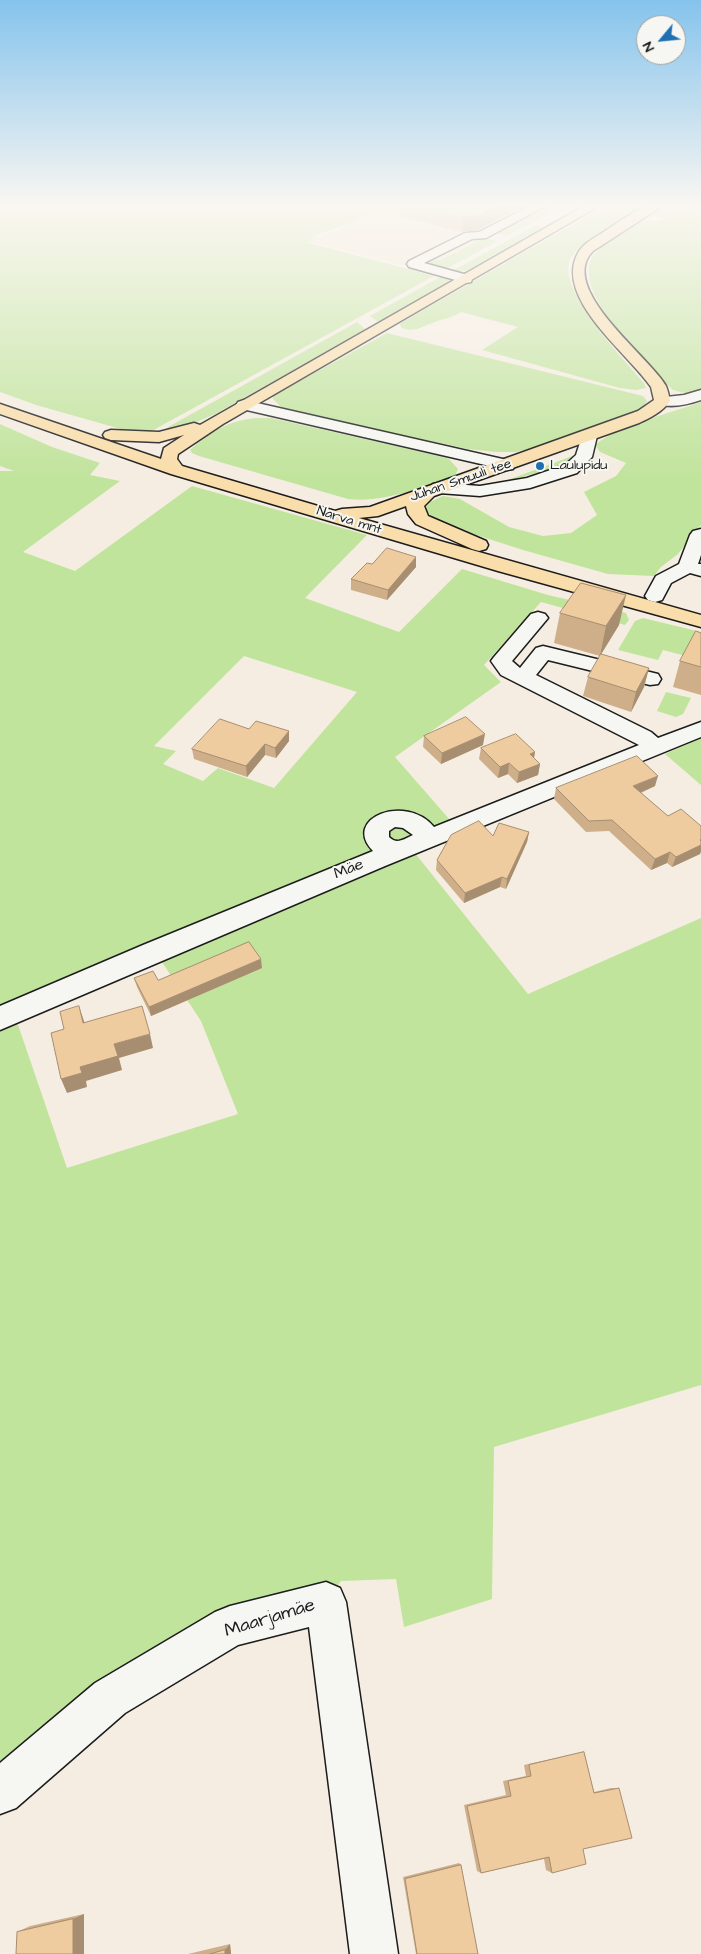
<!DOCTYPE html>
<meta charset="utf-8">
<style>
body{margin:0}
#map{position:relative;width:701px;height:1954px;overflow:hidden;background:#f5ede2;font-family:"Architects Daughter",sans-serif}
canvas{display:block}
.north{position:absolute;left:636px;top:15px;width:50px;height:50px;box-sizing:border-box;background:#f6f6f2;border:1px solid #9f9f9c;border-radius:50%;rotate:242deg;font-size:14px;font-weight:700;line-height:20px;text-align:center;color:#1c1c1c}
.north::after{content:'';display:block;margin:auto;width:18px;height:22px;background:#1f6fb2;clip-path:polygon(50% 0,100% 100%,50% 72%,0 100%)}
</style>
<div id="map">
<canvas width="701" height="1954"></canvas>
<div class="north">N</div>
</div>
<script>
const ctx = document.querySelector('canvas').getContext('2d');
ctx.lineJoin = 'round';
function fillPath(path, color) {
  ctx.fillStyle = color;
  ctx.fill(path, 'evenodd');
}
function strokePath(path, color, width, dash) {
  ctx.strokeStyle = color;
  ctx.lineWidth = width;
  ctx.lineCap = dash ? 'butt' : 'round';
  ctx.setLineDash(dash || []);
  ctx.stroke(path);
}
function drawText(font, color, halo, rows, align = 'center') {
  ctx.font = font + ' "Architects Daughter",sans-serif';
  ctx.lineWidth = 4;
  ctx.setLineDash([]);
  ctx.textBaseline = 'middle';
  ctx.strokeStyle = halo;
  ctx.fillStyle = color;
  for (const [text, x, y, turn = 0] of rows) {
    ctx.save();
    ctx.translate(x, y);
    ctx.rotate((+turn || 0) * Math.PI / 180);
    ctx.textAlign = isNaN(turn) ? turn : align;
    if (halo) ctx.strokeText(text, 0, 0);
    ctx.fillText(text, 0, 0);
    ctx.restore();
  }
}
const built = new Path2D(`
 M 404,203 L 550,203 L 421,270 L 309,241 Z`);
const green = new Path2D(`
 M 0,203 L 400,203 L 378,213 L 316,235 L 309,243 L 434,276 L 148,433 L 135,433 L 36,405 L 0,392 Z
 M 610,203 L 651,203 C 627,217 588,234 572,256 C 551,286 626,361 644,383 L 646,388 L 636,390 L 620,388 L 482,350 L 518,327 L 461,312 C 452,318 445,318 435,322 C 422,326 416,333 402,328 L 400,325 L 401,323 Z
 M 669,203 L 701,203 L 701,392 C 692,395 683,393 673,390 C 650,366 560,285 598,250 C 609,240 625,228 639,222 C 648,219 657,224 664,218 L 650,215 Z
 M 542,208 L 554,211 L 507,236 L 493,233 Z
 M 536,225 L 545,227 L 466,271 L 450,272 Z
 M 484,238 L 498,241 L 444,270 L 425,264 L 430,260 L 440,260 Z
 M 442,276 L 449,280 L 447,285 L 382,321 L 377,321 L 370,316 Z
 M 357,322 L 365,329 L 361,332 L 215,414 L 185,427 L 165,431 L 168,427 Z
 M 387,333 L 643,396 L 647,401 L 643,407 L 631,415 L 534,448 L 515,452 L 496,452 L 468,449 L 290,411 L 281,407 L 273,399 L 273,396 Z
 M 701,402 L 701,525 L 678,554 L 661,567 L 654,576 L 608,574 L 523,550 L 461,530 L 435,519 L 427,512 L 425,508 L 430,502 L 443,496 L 460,499 L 509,527 L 543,536 L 571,533 L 597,515 L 584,492 L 616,476 L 626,463 L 600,452 L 595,445 C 619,425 671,413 701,402 Z
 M 258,418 L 271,418 L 440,456 L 449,459 L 458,469 L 455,476 C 420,487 386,503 348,499 L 199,456 L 192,453 L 190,450 C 209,432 232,419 258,418 Z
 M 0,424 L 52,447 L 100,463 L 90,475 L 120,481 L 23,552 L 75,571 L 192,486 L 367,535 L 305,598 L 399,632 L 462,569 L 548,595 L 626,613 L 629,620 L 625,625 L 541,602 L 484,665 L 501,682 L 395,757 L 457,828 L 410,847 L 528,994 L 701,918 L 701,1385 L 494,1447 L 492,1599 L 404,1627 L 396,1579 L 341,1581 L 326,1602 L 230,1627 L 0,1792 L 0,471 L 14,471 L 0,466 ZM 244,656 L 357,692 L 274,788 L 218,768 L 203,781 L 163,764 L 176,751 L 154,746 ZM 158,956 L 201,1021 L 238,1114 L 67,1168 L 16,1019 Z
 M 575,455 L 576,458 L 571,463 L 497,484 Z
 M 643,618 L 701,632 L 701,660 L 663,650 L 658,660 L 618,650 L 635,621 Z
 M 666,692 L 691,698 L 683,714 L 676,717 L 657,711 Z
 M 701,738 L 701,785 L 665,754 Z`);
const minor = new Path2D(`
 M 536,203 L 551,203 L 486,238 L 472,239 L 424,263 L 471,276 L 472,279 L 471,282 L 466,283 L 409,267 L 407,264 L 409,261 L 465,233 L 479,232 Z
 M 701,390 L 701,400 C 687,405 671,408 657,404 L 654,401 L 657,398 L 684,395 Z
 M 244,400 L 507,460 L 513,461 L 515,465 L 513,469 L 507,470 L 238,408 L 236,405 L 238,402 Z
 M 589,431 L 595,433 L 597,436 L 592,457 L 577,473 L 530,488 L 480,496 L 439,493 L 433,492 L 430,488 L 433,484 L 439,483 L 480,486 L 527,478 L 565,465 L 576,455 L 583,433 Z
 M 701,529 L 701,555 L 698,564 L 701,564 L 701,576 L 690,573 L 671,583 L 662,600 L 655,602 L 648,600 L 645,596 L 656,576 L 679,564 L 690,535 L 693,531 Z
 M 538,612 L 545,614 L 548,618 L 512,661 L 520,668 L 536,648 L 543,646 L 658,674 L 661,679 L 658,684 L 650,685 L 548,660 L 536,675 L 651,732 L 658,738 L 701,722 L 701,737 L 385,866 L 0,1030 L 0,1006 L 143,945 L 373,851 C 341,818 406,793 434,827 L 639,745 L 501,675 L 491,661 L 494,657 L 531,614 ZM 395,827 L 403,828 L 413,835 C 404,839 397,845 389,837 L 389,831 Z
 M 326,1582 L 340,1588 L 346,1602 L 398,1954 L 350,1954 L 309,1627 L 238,1645 L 125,1713 L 16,1808 L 0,1814 L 0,1763 L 95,1683 L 215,1612 L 230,1606 Z`);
const major = new Path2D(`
 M 589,203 L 604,203 L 223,424 L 178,454 L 177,459 L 182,466 L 335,511 L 342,509 L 370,507 L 638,411 L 654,400 L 651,387 C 629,354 553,298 578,253 C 583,243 596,237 605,231 C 619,222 635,210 651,204 C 656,202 662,203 667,203 L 593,251 C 556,288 650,357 666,386 C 668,391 669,396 670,401 C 662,412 650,418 639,423 L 434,496 L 424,506 L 428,516 L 486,541 L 488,545 L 486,549 L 479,551 L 472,549 L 416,524 L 408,514 L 406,506 L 378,516 L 359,518 L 701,615 L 701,627 L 498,571 L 171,474 L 0,414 L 0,404 L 161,459 L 164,448 L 184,435 L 159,442 L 111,440 L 105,438 L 103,435 L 105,432 L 111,430 L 159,432 L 194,423 L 200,425 Z`);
const wall = new Path2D(`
 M 401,203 L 530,203 L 477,230 L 462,232 L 400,216 Z
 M 416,557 L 416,567 L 387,600 L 351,590 L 351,579 L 372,564 Z
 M 560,613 L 619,625 L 600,656 L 554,643 Z
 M 701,633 L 701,695 L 673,687 L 680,661 Z
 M 649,668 L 644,687 L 631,712 L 583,696 L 588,677 Z
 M 249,729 L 289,731 L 289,741 L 276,758 L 265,755 L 247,777 L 194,759 L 192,749 Z
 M 424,736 L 483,745 L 441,764 L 423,747 Z
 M 481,748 L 535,752 L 534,758 L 540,764 L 538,775 L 517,783 L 508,774 L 498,778 L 479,759 Z
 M 655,786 L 641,793 L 668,816 L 701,826 L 701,851 L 700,854 L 672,867 L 667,863 L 651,870 L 609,831 L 586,832 L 554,799 L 556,788 Z
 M 529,832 L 527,842 L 506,889 L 500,887 L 464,903 L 436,870 L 437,860 L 493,836 Z
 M 262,968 L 151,1016 L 137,987 L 134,978 L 158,980 Z
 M 584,1752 L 594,1792 L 611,1788 L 619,1788 L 583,1849 L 552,1873 L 546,1870 L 544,1859 L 481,1873 L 477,1871 L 464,1805 L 506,1795 L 503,1781 L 526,1776 L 524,1765 Z
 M 459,1863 L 461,1865 L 478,1954 L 416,1954 L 403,1877 Z
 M 84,1914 L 84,1954 L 17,1932 L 30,1926 Z
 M 230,1944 L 231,1954 L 188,1954 Z`);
const shadedWall = new Path2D(`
 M 502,203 L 530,203 L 477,230 L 462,232 L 463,217 Z
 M 416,557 L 416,567 L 387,600 L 388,590 Z
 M 626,595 L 619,625 L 600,656 L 606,626 Z
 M 649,668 L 644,687 L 631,712 L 636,692 Z
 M 289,731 L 289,741 L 276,758 L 275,748 Z
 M 485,734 L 483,745 L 441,764 L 442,753 Z
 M 265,744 L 265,755 L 247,777 L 246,766 Z
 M 535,752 L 533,763 L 530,754 Z
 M 509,763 L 508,774 L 498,778 L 500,767 Z
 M 540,764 L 538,775 L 517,783 L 519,772 Z
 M 658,776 L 655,786 L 630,797 L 633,786 Z
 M 529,832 L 527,842 L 506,889 L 507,879 Z
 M 701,839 L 701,851 L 700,854 L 672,867 L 676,857 Z
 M 670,852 L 667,863 L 651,870 L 655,859 Z
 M 502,877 L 500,887 L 464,903 L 465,893 Z
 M 261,959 L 262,968 L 151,1016 L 149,1007 Z
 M 79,1006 L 84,1021 L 88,1037 L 83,1023 Z
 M 150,1034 L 153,1048 L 119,1058 L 122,1070 L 86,1081 L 87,1087 L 67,1093 L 61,1079 L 114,1044 Z
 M 84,1914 L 84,1954 L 73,1954 L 73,1919 Z
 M 230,1944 L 231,1954 L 225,1954 L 225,1950 Z`);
const building = new Path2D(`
 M 412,203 L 502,203 L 479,215 L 463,217 Z
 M 387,548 L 416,557 L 388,590 L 351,579 L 367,563 L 372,564 Z
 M 581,583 L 626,595 L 606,626 L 560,613 Z
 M 696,631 L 701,633 L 701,667 L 680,661 Z
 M 601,654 L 649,668 L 636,692 L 588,677 Z
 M 466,717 L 485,734 L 442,753 L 424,736 Z
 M 220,719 L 249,729 L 256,721 L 289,731 L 275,748 L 265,744 L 246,766 L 192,749 Z
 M 516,734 L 535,752 L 530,754 L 540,764 L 519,772 L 509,763 L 500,767 L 481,748 Z
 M 637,756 L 658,776 L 633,786 L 668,816 L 681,809 L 701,826 L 701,839 L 700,840 L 701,841 L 701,845 L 676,857 L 670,852 L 655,859 L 612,820 L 589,821 L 556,788 Z
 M 479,821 L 493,836 L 499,823 L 529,832 L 507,879 L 502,877 L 465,893 L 437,860 L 451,835 Z
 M 249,942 L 261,959 L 149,1007 L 134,978 L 153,971 L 158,980 Z
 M 79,1006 L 83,1023 L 142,1006 L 150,1034 L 114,1044 L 118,1056 L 80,1067 L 82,1073 L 61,1079 L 51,1033 L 64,1029 L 60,1012 Z
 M 584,1752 L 594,1793 L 619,1788 L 632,1838 L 583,1849 L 586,1864 L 552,1873 L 549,1857 L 481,1873 L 467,1806 L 511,1796 L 508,1781 L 531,1776 L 529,1765 Z
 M 461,1865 L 478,1954 L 417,1954 L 405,1879 Z
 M 73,1919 L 73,1954 L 16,1954 L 17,1932 Z
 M 225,1950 L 225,1954 L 210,1954 Z`);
const markers = [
 [540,466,5,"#1f6fb2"]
];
const farPoinames = [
 ["Laulupidu",550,466]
];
const farStreetnames = [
 ["Juhan Smuuli tee",461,481,-19],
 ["Narva mnt",349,521,17]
];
const streetNames = [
 ["Mäe",349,870,-22]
];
const nearStreetnames = [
 ["Maarjamäe",270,1619,-17]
];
fillPath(built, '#f3e3ce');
fillPath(green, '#c1e49d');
strokePath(minor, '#1c1c1c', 3);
strokePath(major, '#1c1c1c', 3);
fillPath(minor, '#f6f6f2');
fillPath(major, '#f9ddab');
fillPath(wall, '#ceaf8a');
fillPath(shadedWall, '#a78e70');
fillPath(building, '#efcba0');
strokePath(building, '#a78e70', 1);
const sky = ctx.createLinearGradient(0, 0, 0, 477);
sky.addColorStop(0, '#85c3ec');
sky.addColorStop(0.43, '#faf7f2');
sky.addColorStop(1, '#faf7f200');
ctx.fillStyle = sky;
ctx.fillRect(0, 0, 701, 477);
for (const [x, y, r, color] of markers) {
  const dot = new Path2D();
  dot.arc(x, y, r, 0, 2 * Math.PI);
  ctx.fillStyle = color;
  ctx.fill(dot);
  strokePath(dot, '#f6f6f2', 2);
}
drawText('14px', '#1c1c1c', '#f6f6f2', farPoinames, 'left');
drawText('14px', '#1c1c1c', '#f6f6f2', farStreetnames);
drawText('16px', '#1c1c1c', '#f6f6f2', streetNames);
drawText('19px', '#1c1c1c', '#f6f6f2', nearStreetnames);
</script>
